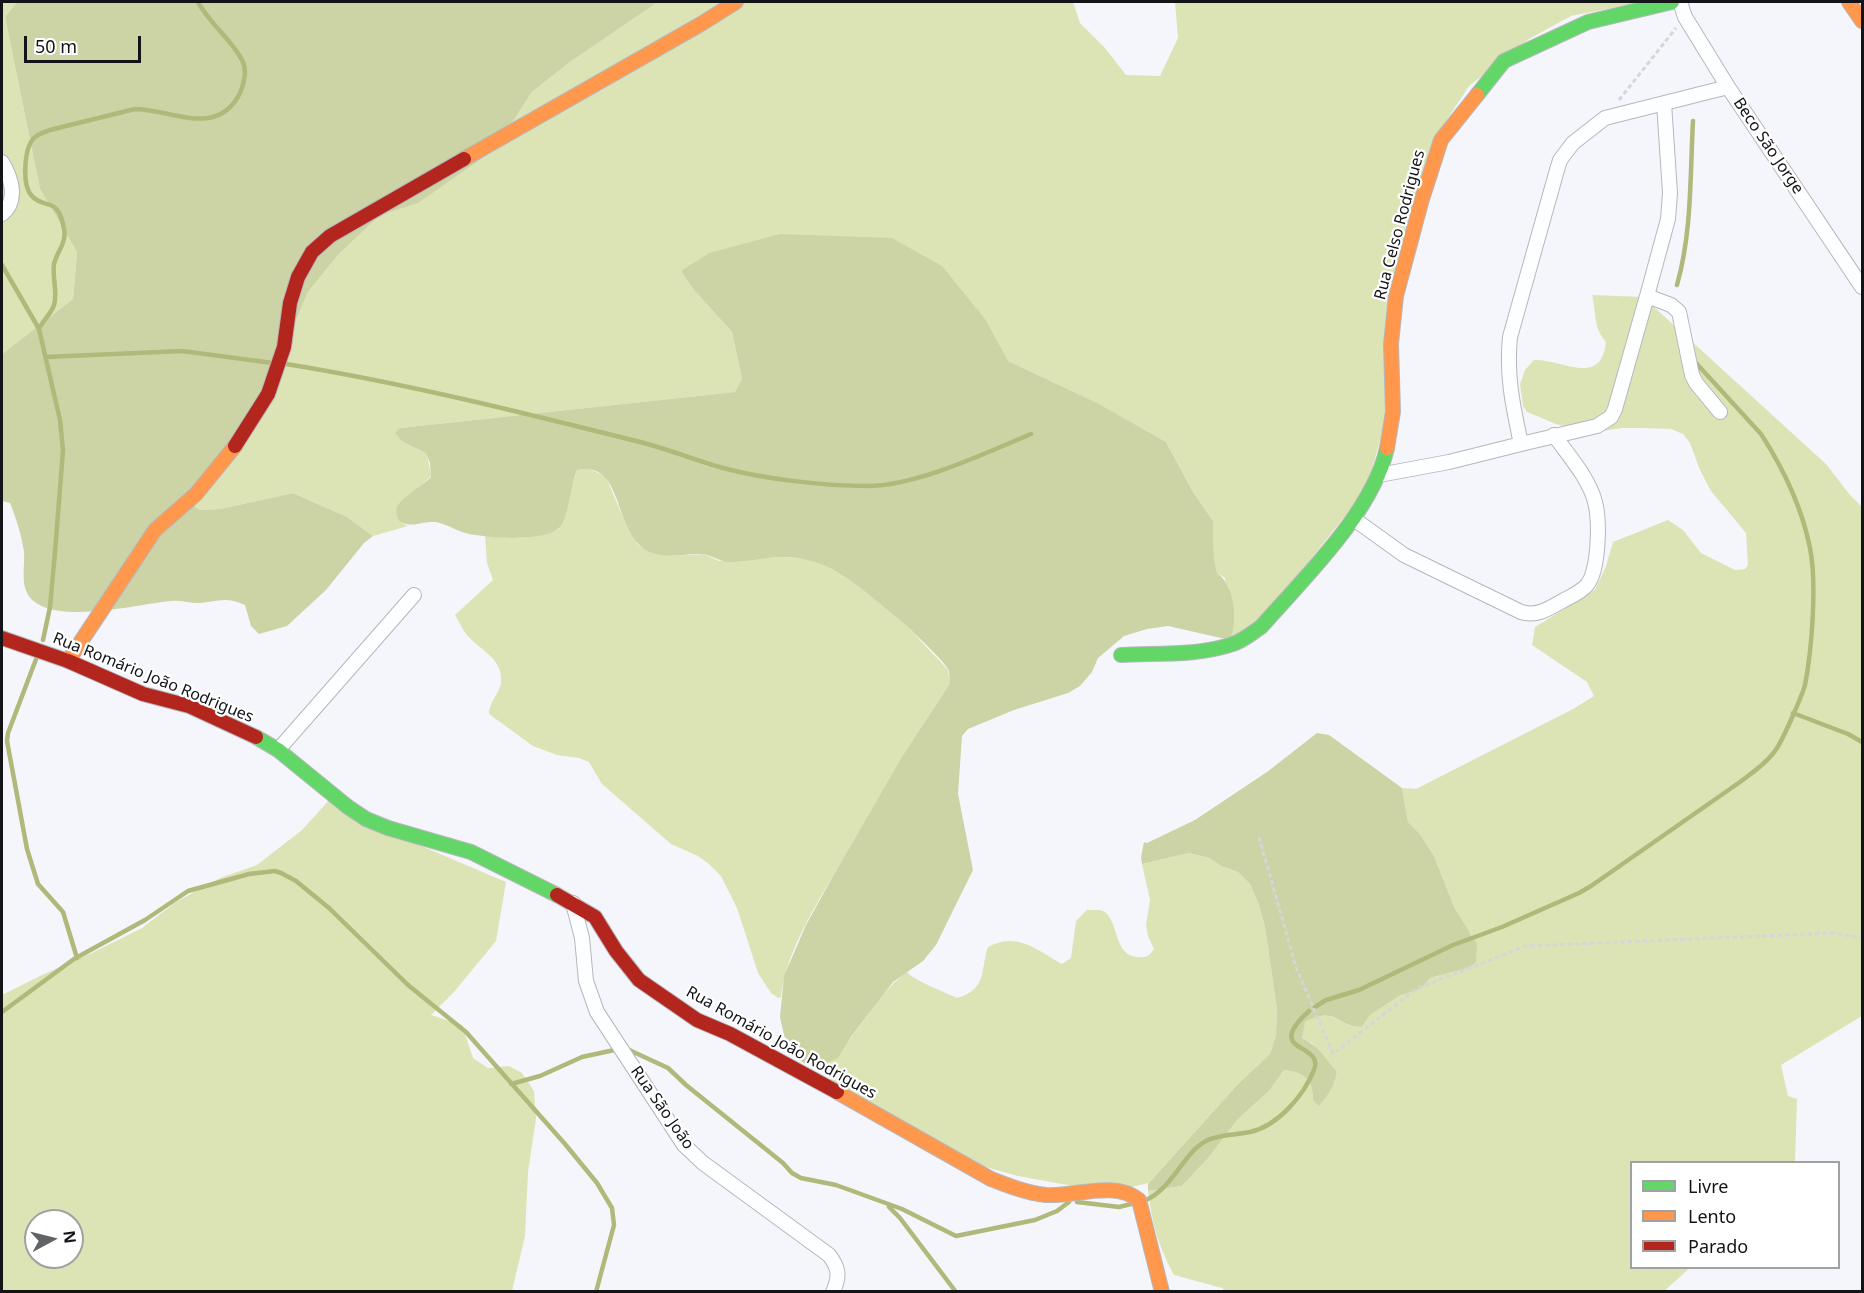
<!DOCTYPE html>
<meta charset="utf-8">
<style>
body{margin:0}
#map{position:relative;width:1864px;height:1293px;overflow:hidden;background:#f4f6fc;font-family:"Noto Sans",sans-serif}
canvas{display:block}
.frame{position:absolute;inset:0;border:3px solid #131418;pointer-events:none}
.legend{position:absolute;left:1630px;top:1161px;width:210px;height:108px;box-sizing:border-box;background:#fff;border:2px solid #a1a1a3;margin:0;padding:8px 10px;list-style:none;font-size:18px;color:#131418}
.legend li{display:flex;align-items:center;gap:12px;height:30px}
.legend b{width:30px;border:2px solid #a1a1a3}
.north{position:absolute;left:24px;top:1209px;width:60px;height:60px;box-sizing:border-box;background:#fff;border:2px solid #a1a1a3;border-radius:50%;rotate:83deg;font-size:16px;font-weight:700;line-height:24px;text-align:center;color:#131418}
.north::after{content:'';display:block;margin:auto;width:21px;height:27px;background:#626368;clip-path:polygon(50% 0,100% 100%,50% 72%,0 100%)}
.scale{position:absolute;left:24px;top:36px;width:117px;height:27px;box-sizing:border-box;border:3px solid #131418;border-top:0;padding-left:8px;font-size:18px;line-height:21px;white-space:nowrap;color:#131418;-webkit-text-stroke:4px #fff;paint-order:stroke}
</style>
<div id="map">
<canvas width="1864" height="1293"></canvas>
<div class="frame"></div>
<ul class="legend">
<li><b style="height:8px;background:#63d668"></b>Livre</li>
<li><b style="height:8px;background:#ff974d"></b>Lento</li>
<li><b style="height:8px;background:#b3261e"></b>Parado</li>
</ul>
<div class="north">N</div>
<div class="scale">50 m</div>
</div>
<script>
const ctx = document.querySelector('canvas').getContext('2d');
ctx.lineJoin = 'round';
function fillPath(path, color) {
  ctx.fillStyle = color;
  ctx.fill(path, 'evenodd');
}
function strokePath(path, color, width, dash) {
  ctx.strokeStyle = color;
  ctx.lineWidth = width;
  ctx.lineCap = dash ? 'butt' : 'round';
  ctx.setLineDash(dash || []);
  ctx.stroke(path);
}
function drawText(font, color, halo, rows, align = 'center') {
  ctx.font = font + ' "Noto Sans",sans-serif';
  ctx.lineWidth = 4.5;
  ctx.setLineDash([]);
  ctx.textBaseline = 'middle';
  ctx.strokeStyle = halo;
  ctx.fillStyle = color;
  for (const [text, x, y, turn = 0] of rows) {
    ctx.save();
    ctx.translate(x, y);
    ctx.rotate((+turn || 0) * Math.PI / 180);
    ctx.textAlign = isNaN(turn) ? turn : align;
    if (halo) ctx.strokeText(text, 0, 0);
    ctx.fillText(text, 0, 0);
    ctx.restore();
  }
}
const green = new Path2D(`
 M 2,2 L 17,2 L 5,17 L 40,189 L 77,252 L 73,299 L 2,354 Z
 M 658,2 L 1073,2 L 1080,23 L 1105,48 L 1126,75 L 1160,76 L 1178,38 L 1175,2 L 1643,2 L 1571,16 L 1529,39 L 1469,86 L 1433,141 L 1391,300 L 1389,407 L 1367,488 L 1265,617 L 1230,640 L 1225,578 L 1217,573 L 1214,559 L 1213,521 L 1193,492 L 1166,442 L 1098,404 L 1008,361 L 681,271 L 694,290 L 732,332 L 742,379 L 736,392 L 400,428 L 395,433 L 401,441 L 427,453 L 431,476 L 396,511 L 399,521 L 408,526 L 373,536 L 347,517 L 293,493 L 220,509 L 200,510 L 186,500 L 292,328 L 308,292 L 338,255 L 380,215 L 495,149 L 532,92 L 570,62 Z
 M 1592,295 L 1643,297 L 1826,464 L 1850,495 L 1862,507 L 1862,1016 L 1781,1065 L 1788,1096 L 1797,1099 L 1795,1162 L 1632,1162 L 1632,1268 L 1690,1268 L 1663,1292 L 1225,1291 L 1222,1288 L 1174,1275 C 1157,1242 1153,1227 1148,1191 L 1182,1186 L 1209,1157 L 1238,1119 L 1269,1091 L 1284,1070 C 1305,1073 1313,1078 1313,1100 L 1320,1105 C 1328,1094 1334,1086 1337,1072 L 1312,1043 L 1302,1038 L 1304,1022 C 1338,1005 1334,1027 1362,1027 L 1370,1015 L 1399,996 L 1422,988 L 1430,978 L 1468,968 L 1473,936 L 1466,929 L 1455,909 L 1434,856 L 1420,834 L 1408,822 L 1402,788 L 1416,789 L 1573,709 L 1594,696 L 1587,682 L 1532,645 L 1535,627 L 1595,590 L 1606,566 L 1613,542 L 1668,520 L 1683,530 L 1701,553 L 1735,570 L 1745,569 L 1748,565 L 1746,533 L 1711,491 L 1700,470 L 1690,443 L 1683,434 L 1671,429 L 1643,428 L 1623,428 L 1588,433 L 1556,424 L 1527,412 L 1523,406 L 1520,384 L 1525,370 L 1534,360 C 1562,359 1601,388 1606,342 C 1592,325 1597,314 1592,295 Z
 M 588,468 L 606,477 L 628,529 L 638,545 L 652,553 L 671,556 L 704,554 L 719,561 L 779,557 L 805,559 L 822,563 L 845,575 L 906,625 L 948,670 L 950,683 C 913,739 879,797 845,856 C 821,897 786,949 781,997 L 778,998 L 771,993 L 758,973 L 737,908 L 721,876 L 709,864 L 698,856 L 671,844 L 602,784 L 589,762 L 579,758 L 557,755 L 533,746 L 489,714 C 489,702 499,694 501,683 C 504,659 480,650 467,635 C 462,629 459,621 455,615 L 493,580 L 487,563 L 485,535 C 510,540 535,539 559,529 L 577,470 Z
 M 331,798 L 372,825 L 506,882 L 496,941 L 454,992 L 431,1015 L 462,1025 L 473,1058 L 488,1068 L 509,1066 L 522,1073 L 534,1091 L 536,1119 L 528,1172 L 525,1236 L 512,1291 L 2,1292 L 2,995 L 42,975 L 94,952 L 142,928 L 176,902 L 220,878 L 257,865 L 302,830 ZM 36,1221 L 72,1221 L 72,1257 L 36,1257 Z
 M 1189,853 L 1209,858 L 1221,866 L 1238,872 L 1250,884 L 1259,905 L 1265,927 L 1277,1009 L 1276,1035 L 1270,1054 L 1238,1084 L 1149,1183 L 1123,1189 L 1078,1187 L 1018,1176 L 982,1166 L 831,1080 L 823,1065 C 843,1055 839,1051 852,1036 C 870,1014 884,988 907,972 C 914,981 945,992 957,998 C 988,989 980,970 988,947 C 1017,931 1037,950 1062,964 L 1071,958 L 1076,921 L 1087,910 C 1095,910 1103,908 1108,915 C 1119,930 1116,957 1139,957 C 1147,958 1150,955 1154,949 L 1148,936 L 1146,925 L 1150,900 L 1142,864 Z`);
const forest = new Path2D(`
 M 17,2 L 658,2 L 570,62 L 532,92 L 495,149 L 418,203 L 380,215 L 338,255 L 308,292 L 252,422 L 186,500 L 200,510 L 220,509 L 293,493 L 347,517 L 373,536 L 364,543 L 326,590 L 287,626 L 259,634 L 251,626 L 245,605 C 222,595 217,603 195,603 C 188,603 180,600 172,601 C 140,603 46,629 27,593 C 21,581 25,565 24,552 C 22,536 16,518 10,503 L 2,501 L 2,354 L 73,299 L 77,252 L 40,189 L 5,17 Z
 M 780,234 L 892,238 L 942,266 L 985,319 L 1008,361 L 1099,404 L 1166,442 L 1193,492 L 1213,521 L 1214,559 L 1217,573 C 1235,586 1238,620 1230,640 L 1168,626 L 1147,629 L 1124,636 L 1098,658 L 1092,672 L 1080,686 L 1068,693 L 1014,710 L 968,729 L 962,736 L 958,794 L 973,870 L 936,945 L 923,961 L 893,982 L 850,1038 L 838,1058 L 823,1065 L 805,1064 L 792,1054 L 784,1035 L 780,1017 L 784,976 L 806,925 L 832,878 L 902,757 L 950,683 C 949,679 950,672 948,669 C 940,657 921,640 910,629 C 901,620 889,612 879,603 C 845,575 825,557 778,557 C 762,558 745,562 728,562 C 719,561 711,555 702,554 C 685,553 669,559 652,553 C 611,538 627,460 577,470 C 571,484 568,518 560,527 C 545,543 485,538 465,533 C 455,530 445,523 435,522 C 420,521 413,529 399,521 C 398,518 396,515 396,511 C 396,500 423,486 431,477 L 430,463 L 426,453 L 401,441 L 395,433 L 400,428 L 735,392 L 742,379 L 732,332 L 694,290 L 681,271 L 709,253 Z
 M 1317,733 L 1329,735 L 1402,788 L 1408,822 L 1420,834 L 1434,856 L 1455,909 L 1477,944 L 1476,962 L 1468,968 L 1430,978 L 1422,988 L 1399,996 L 1370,1015 L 1362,1027 C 1335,1027 1338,1005 1305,1022 L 1302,1038 C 1319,1046 1325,1058 1337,1072 C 1334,1087 1328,1095 1319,1106 L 1313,1100 C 1313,1079 1305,1073 1284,1070 L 1269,1091 L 1238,1119 L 1209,1157 L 1182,1186 L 1148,1191 L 1148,1184 L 1238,1084 L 1270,1054 L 1276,1035 L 1277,1009 L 1265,927 L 1259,905 L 1250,884 L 1238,872 L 1221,866 L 1209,858 L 1189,853 L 1142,864 L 1141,857 L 1144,842 L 1147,843 L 1195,820 L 1267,772 Z`);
const stream = new Path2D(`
 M 2,265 L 39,329 L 60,420 L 63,450 L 55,552 L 50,607 L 43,640
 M 1677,285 C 1692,232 1690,176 1693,121
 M 39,329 C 43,320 51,314 54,305 C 58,293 52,277 54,264 C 57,251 67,243 64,229 C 58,194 44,211 31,195 C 22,184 24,148 34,138 C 38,134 45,132 50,130 L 135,109 C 171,109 217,139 240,93 C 244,84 247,71 243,62 C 233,41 209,23 198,2
 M 46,357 L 182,351 L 273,363
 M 286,364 C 404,383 520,412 636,441 C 666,448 694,460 723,468 C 764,479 825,486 867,486 C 916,486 986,453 1031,434
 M 38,654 L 8,733 L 7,741 L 27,849 L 38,884 L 63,912 L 77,958
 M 1793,713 L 1848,734 L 1862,742
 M 1315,1007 L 1326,1000 L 1359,990 L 1453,945 L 1502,927 L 1579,893 L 1591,886 L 1740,782 C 1753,772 1768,762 1777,748 C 1784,737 1802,696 1805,685 C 1812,649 1817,583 1810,548 C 1802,508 1783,468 1761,434 L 1696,363
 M 2,1012 L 74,959 L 145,920 L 188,891 L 249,874 L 275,871 L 281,873 L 296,881 L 329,908 L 408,985 L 466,1032 L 565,1144 L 597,1183 L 612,1208 L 614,1225 L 596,1292
 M 627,1049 L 668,1068 L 686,1085 L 783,1163 L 792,1173 L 801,1178 L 836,1185 L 902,1209 L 956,1236 L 1035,1220 L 1057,1211 L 1069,1202
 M 511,1084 L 540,1076 L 582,1057 L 619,1049
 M 1144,1201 C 1174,1188 1182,1154 1206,1141 C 1218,1134 1237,1135 1250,1132 C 1278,1126 1304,1095 1314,1070 C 1325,1042 1262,1054 1309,1011
 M 1077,1202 L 1119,1207 L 1131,1204
 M 889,1207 L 900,1218 L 956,1292`);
const path = new Path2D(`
 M 1619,100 L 1676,28
 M 1259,837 L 1296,967 L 1333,1054 L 1416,989 L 1526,946 L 1834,933 L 1862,938`);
const street = new Path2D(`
 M 1680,2 L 1685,17 L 1728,87 L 1862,287
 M 2,162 C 11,177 19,200 2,214
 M 1647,296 L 1668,219 L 1670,193 L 1664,103
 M 1720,412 L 1696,383 L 1692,375 L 1679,312 L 1671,305 L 1647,296 L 1615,409 L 1611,417 L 1597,426 L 1521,444 C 1513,406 1506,376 1510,337 L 1557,170 L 1560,160 L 1573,143 L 1605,118 L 1728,87
 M 1379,475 L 1449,462 L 1521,444
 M 1354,519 L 1404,555 L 1521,612 C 1537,617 1550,608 1564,600 C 1572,596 1581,592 1587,585 C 1599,570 1600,521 1595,502 C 1589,478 1568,455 1554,435
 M 278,750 L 414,595
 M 573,903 L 582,938 L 586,981 L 597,1012 L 684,1145 L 703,1163 L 829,1255 C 839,1268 840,1276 833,1292`);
const fast = new Path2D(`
 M 1477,95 L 1504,61 L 1588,22 L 1672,2
 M 1121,655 C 1158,653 1198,656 1233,644 C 1244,640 1252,633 1261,627 C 1304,578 1373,512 1387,448
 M 256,737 L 278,750 L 348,807 L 366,819 L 388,828 L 471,852 L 557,895`);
const slow = new Path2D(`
 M 1849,2 L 1862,21
 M 464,159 L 701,24 L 736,2
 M 1387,448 L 1393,412 L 1391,344 L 1396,296 L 1422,199 L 1441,140 L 1477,95
 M 68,661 L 155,530 L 196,494 L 235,446
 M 837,1092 L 991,1179 C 1009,1186 1027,1193 1046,1195 C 1075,1197 1114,1180 1139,1200 L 1162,1292`);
const jam = new Path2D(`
 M 235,446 L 268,394 L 284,347 L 290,303 L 298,277 L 312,252 L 330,236 L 464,159
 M 2,638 L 68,661 L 143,694 L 189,706 L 256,737
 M 557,895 L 595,917 L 616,951 L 639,980 L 697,1020 L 730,1034 L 837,1092`);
const streetNames = [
 ["Beco São Jorge",1768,146,56],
 ["Rua Celso Rodrigues",1400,225,-75],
 ["Rua Romário João Rodrigues",153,678,22],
 ["Rua Romário João Rodrigues",781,1043,29],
 ["Rua São João",662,1108,55]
];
fillPath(green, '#dce4b6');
fillPath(forest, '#ccd4a5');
strokePath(stream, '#b0b87a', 4.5);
strokePath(street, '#b6b7bc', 16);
strokePath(fast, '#b6b7bc', 16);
strokePath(slow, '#b6b7bc', 16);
strokePath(jam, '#b6b7bc', 16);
strokePath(path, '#d5d6d8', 3, [4.5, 3]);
strokePath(street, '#fdfeff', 14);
strokePath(fast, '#63d668', 14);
strokePath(slow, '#ff974d', 14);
strokePath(jam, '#b3261e', 14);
drawText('16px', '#131418', '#fff', streetNames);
</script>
